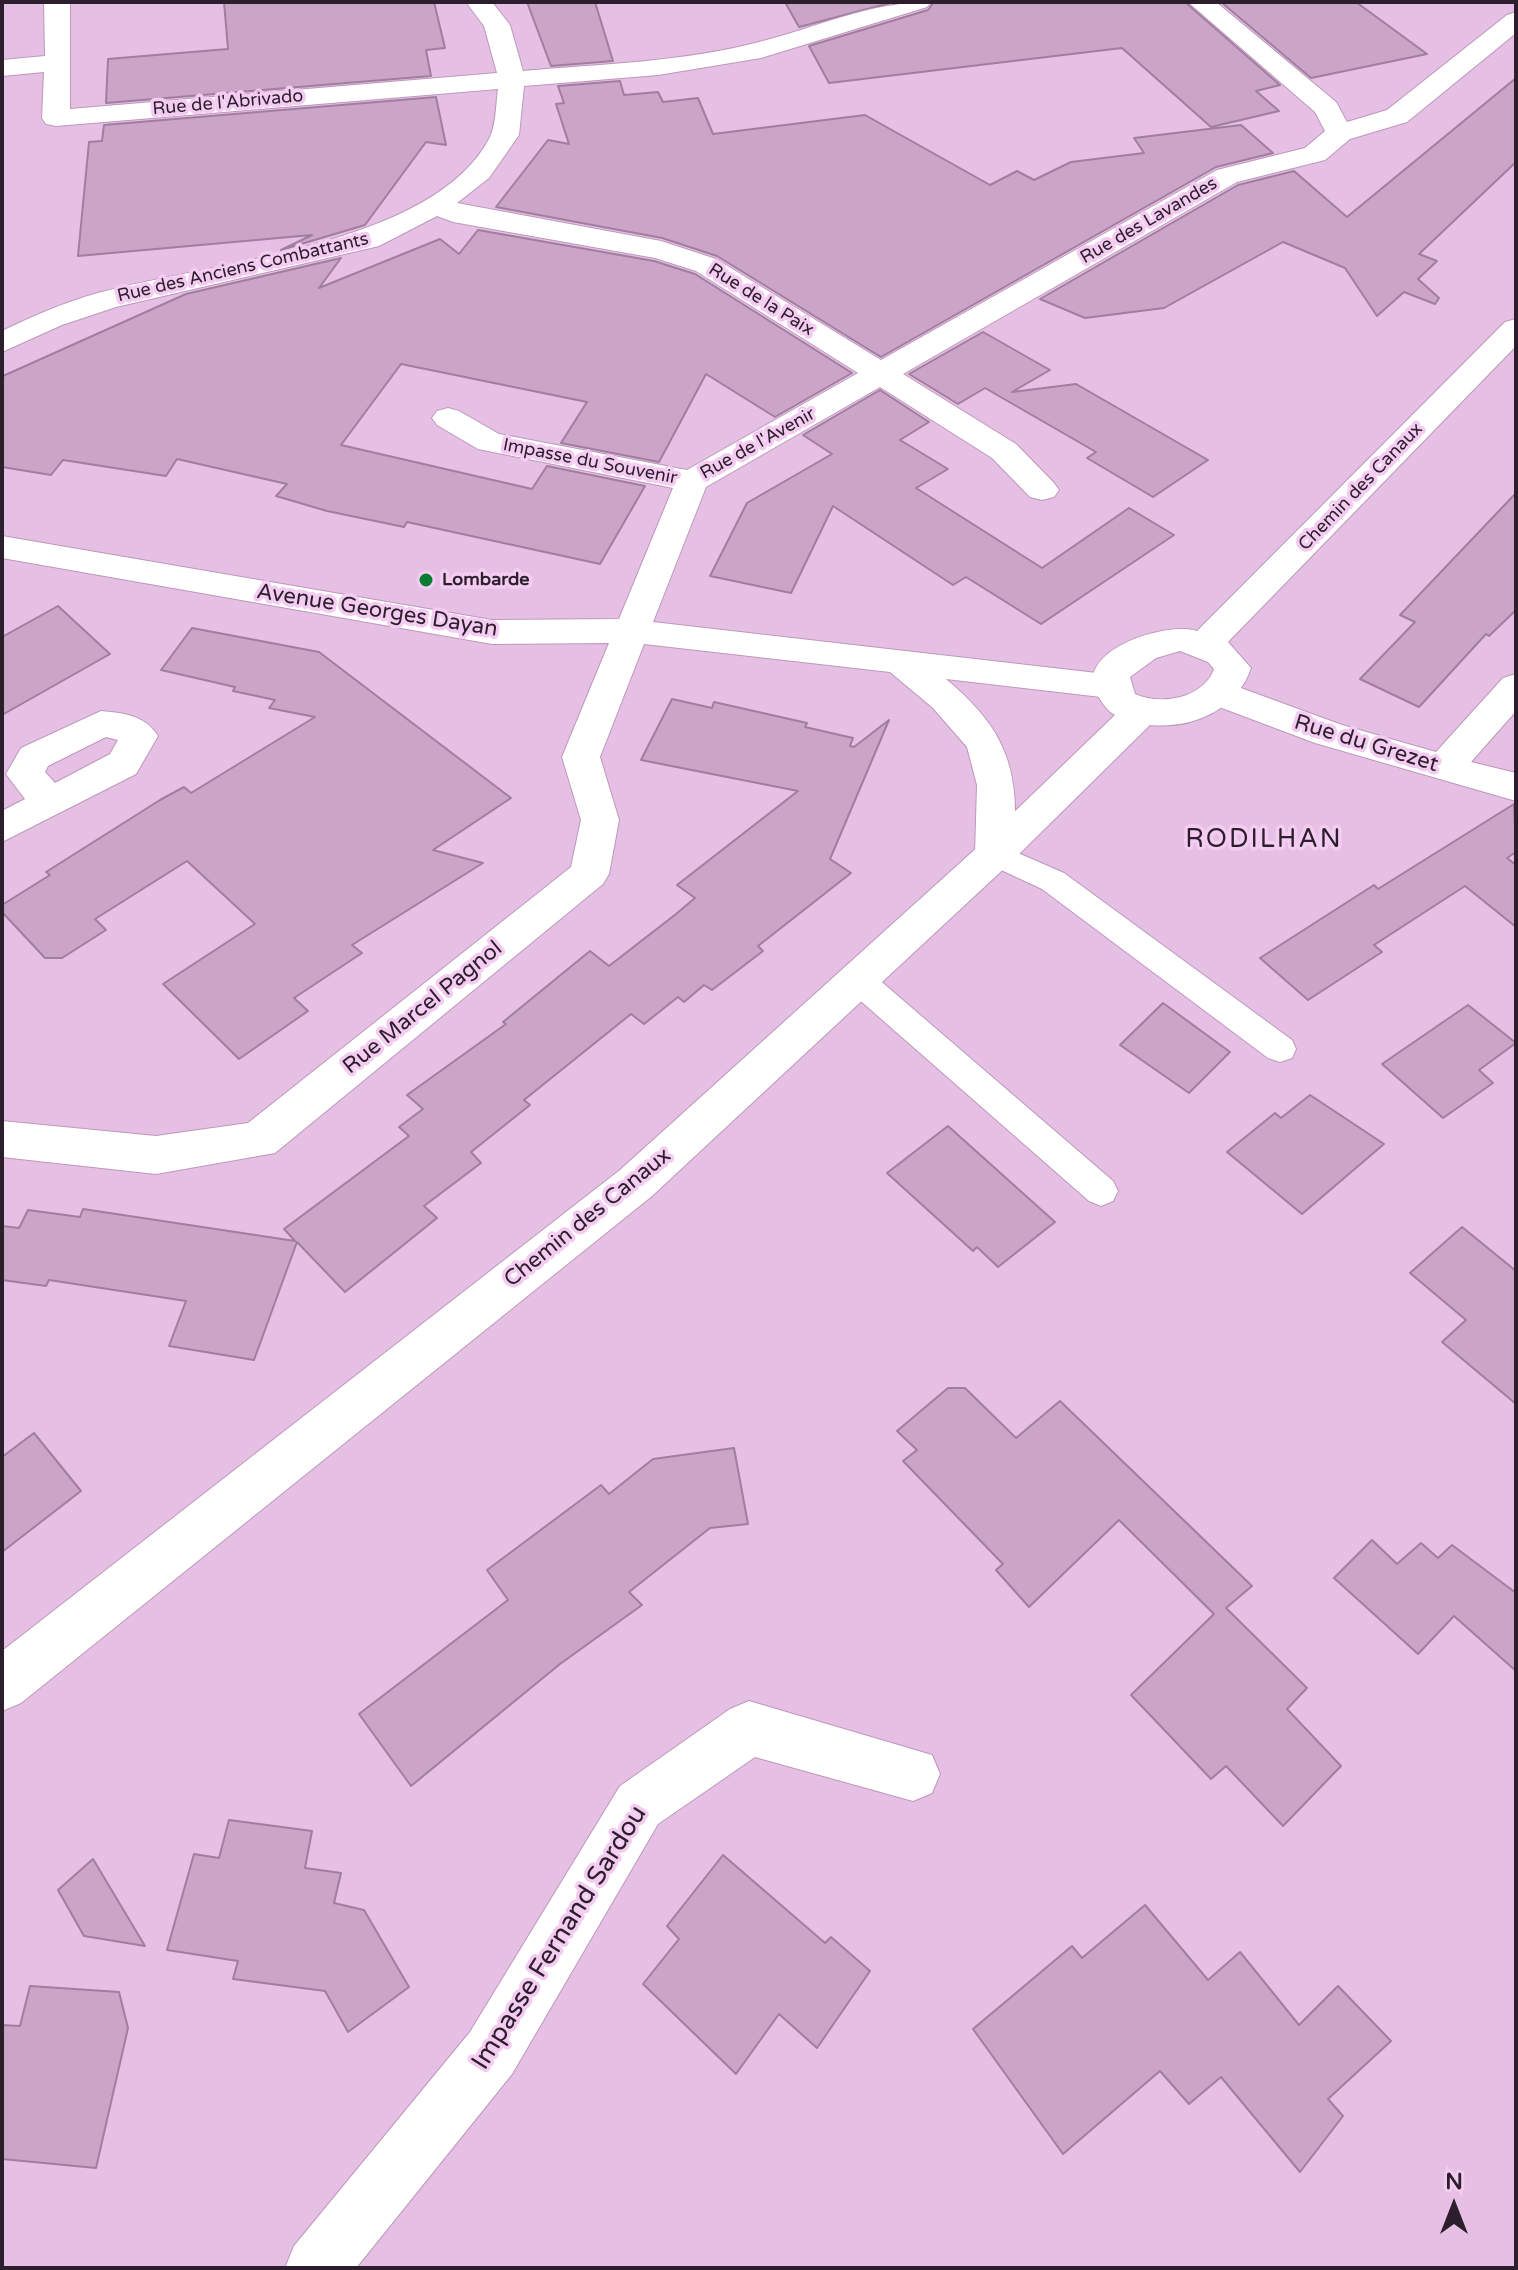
<!DOCTYPE html>
<style>
body{margin:0}
#map{position:relative;width:1518px;height:2270px;overflow:hidden;background:#e6bfe4;font-family:"Varela Round",sans-serif}
canvas{display:block}
.frame{position:absolute;inset:0;border:4px solid #2c1e2c;pointer-events:none}
.north{position:absolute;left:1414px;top:2166px;width:80px;height:80px;-webkit-text-stroke:6px #f4ccf1;paint-order:stroke;rotate:0deg;font-size:22px;font-weight:700;line-height:32px;text-align:center;color:#2c1e2c}
.north::after{content:'';display:block;margin:auto;width:28px;height:36px;background:#2c1e2c;clip-path:polygon(50% 0,100% 100%,50% 72%,0 100%)}
</style>
<div id="map">
<canvas width="1518" height="2270"></canvas>
<div class="frame"></div>
<div class="north">N</div>
</div>
<script>
const ctx = document.querySelector('canvas').getContext('2d');
ctx.lineJoin = 'round';
function fillPath(path, color) {
  ctx.fillStyle = color;
  ctx.fill(path, 'evenodd');
}
function strokePath(path, color, width, dash) {
  ctx.strokeStyle = color;
  ctx.lineWidth = width;
  ctx.lineCap = dash ? 'butt' : 'round';
  ctx.setLineDash(dash || []);
  ctx.stroke(path);
}
function drawText(font, color, halo, rows, align = 'center') {
  ctx.font = font + ' "Varela Round",sans-serif';
  ctx.lineWidth = 7;
  ctx.setLineDash([]);
  ctx.textBaseline = 'middle';
  ctx.strokeStyle = halo;
  ctx.fillStyle = color;
  for (const [text, x, y, turn = 0] of rows) {
    ctx.save();
    ctx.translate(x, y);
    ctx.rotate((+turn || 0) * Math.PI / 180);
    ctx.textAlign = isNaN(turn) ? turn : align;
    if (halo) ctx.strokeText(text, 0, 0);
    ctx.fillText(text, 0, 0);
    ctx.restore();
  }
}
const building = new Path2D(`
 M 224,2 L 434,2 L 445,48 L 426,50 L 431,76 L 106,103 L 108,59 L 228,49 Z
 M 527,2 L 595,2 L 613,61 L 551,66 Z
 M 785,2 L 894,2 L 799,27 Z
 M 934,2 L 1185,2 L 1280,85 L 1256,91 L 1279,111 L 1211,127 L 1122,48 L 829,83 L 809,46 L 928,10 Z
 M 1221,2 L 1356,2 L 1427,54 L 1311,78 Z
 M 1516,78 L 1516,162 L 1419,254 L 1437,261 L 1418,279 L 1439,298 L 1435,304 L 1404,292 L 1377,316 L 1345,268 L 1283,242 L 1164,308 L 1085,318 L 1040,299 L 1238,185 L 1294,171 L 1347,217 Z
 M 620,81 L 624,95 L 658,92 L 663,102 L 698,98 L 713,134 L 865,115 L 990,185 L 1017,171 L 1034,180 L 1071,162 L 1144,153 L 1134,138 L 1241,125 L 1273,153 L 1216,167 L 881,357 L 717,256 L 662,238 L 496,207 L 548,140 L 569,144 L 556,104 L 564,103 L 558,86 Z
 M 436,97 L 446,145 L 426,142 L 365,225 L 281,250 L 312,235 L 78,256 L 89,142 L 102,141 L 104,125 Z
 M 478,230 L 654,261 L 695,274 L 852,373 L 775,417 L 706,374 L 659,462 L 561,443 L 587,402 L 401,364 L 341,445 L 532,489 L 547,466 L 645,486 L 600,564 L 407,522 L 404,527 L 327,511 L 276,496 L 287,484 L 177,459 L 166,476 L 63,460 L 51,475 L 2,467 L 3,376 L 186,294 L 341,258 L 319,288 L 440,239 L 459,254 Z
 M 983,332 L 1050,370 L 1012,392 L 1076,384 L 1208,460 L 1153,497 L 1087,458 L 1096,452 L 985,388 L 958,404 L 909,374 Z
 M 880,390 L 929,422 L 900,440 L 948,469 L 916,488 L 1042,568 L 1129,508 L 1174,535 L 1041,624 L 966,577 L 953,585 L 833,506 L 791,593 L 710,576 L 747,503 L 832,454 L 803,435 Z
 M 1516,493 L 1516,610 L 1489,636 L 1486,634 L 1419,707 L 1360,679 L 1415,622 L 1400,615 Z
 M 58,606 L 110,654 L 2,715 L 2,637 Z
 M 192,628 L 319,652 L 511,798 L 433,850 L 483,863 L 352,945 L 362,953 L 294,998 L 308,1011 L 239,1059 L 163,984 L 255,924 L 187,861 L 95,919 L 106,930 L 62,958 L 45,958 L 2,912 L 2,905 L 50,875 L 46,872 L 160,800 L 184,787 L 191,793 L 315,717 L 269,708 L 275,700 L 233,691 L 235,687 L 161,670 Z
 M 672,699 L 712,708 L 714,702 L 807,723 L 805,727 L 853,738 L 850,746 L 854,747 L 889,720 L 830,859 L 851,873 L 758,946 L 763,951 L 712,990 L 704,985 L 684,1002 L 678,997 L 644,1024 L 631,1014 L 524,1100 L 530,1105 L 471,1152 L 481,1163 L 424,1206 L 437,1218 L 345,1292 L 297,1242 L 254,1360 L 169,1346 L 186,1301 L 49,1280 L 46,1286 L 2,1280 L 2,1226 L 19,1228 L 28,1210 L 80,1217 L 83,1209 L 295,1241 L 284,1229 L 409,1136 L 399,1127 L 423,1109 L 407,1095 L 506,1024 L 503,1022 L 590,951 L 609,966 L 676,914 L 695,898 L 677,885 L 798,791 L 641,760 Z
 M 1514,804 L 1516,852 L 1507,858 L 1516,865 L 1516,927 L 1465,886 L 1374,945 L 1382,952 L 1308,1000 L 1260,958 L 1374,885 L 1378,889 Z
 M 1163,1003 L 1230,1052 L 1189,1093 L 1120,1045 Z
 M 1468,1005 L 1516,1043 L 1479,1070 L 1493,1083 L 1443,1118 L 1382,1064 Z
 M 1310,1095 L 1384,1144 L 1302,1214 L 1227,1152 L 1275,1113 L 1281,1118 Z
 M 948,1126 L 1055,1222 L 998,1267 L 977,1247 L 973,1251 L 887,1173 Z
 M 1462,1227 L 1516,1271 L 1516,1404 L 1442,1342 L 1466,1320 L 1410,1273 Z
 M 948,1388 L 965,1388 L 1016,1438 L 1060,1401 L 1252,1586 L 1226,1608 L 1307,1688 L 1287,1709 L 1341,1766 L 1283,1826 L 1226,1766 L 1211,1779 L 1131,1695 L 1214,1614 L 1119,1520 L 1029,1607 L 996,1570 L 1003,1564 L 903,1461 L 917,1450 L 897,1431 Z
 M 34,1433 L 81,1491 L 2,1552 L 2,1457 Z
 M 734,1448 L 748,1524 L 710,1528 L 629,1592 L 642,1605 L 560,1664 L 411,1786 L 359,1714 L 508,1600 L 487,1570 L 601,1485 L 609,1494 L 653,1459 Z
 M 1372,1540 L 1397,1564 L 1421,1543 L 1438,1558 L 1452,1545 L 1516,1593 L 1516,1671 L 1454,1616 L 1418,1654 L 1334,1578 Z
 M 229,1820 L 312,1831 L 305,1868 L 341,1873 L 334,1903 L 364,1910 L 409,1987 L 348,2032 L 325,1991 L 233,1979 L 238,1961 L 167,1950 L 194,1854 L 219,1858 Z
 M 723,1855 L 825,1943 L 831,1937 L 870,1971 L 817,2048 L 779,2014 L 736,2074 L 643,1984 L 679,1939 L 667,1926 Z
 M 93,1859 L 145,1946 L 84,1936 L 58,1890 Z
 M 1145,1905 L 1208,1980 L 1240,1952 L 1299,2025 L 1338,1986 L 1391,2041 L 1328,2099 L 1343,2116 L 1300,2172 L 1221,2077 L 1189,2104 L 1160,2071 L 1063,2154 L 973,2029 L 1072,1946 L 1082,1958 Z
 M 30,1986 L 119,1992 L 128,2028 L 96,2168 L 2,2159 L 2,2025 L 20,2026 Z`);
const lane = new Path2D(`
 M 995,843 L 1064,873 L 1292,1040 L 1296,1049 L 1292,1058 L 1280,1062 L 1268,1058 L 1042,889 L 984,862 L 980,854 L 984,846 Z
 M 858,968 L 869,971 L 1113,1181 L 1118,1191 L 1113,1201 L 1101,1206 L 1089,1201 L 847,989 L 842,980 L 847,971 Z`);
const street = new Path2D(`
 M 44,2 L 70,2 L 70,109 L 497,73 L 484,26 L 466,2 L 492,2 L 510,25 L 523,71 C 601,64 683,62 759,42 C 819,27 868,2 931,2 L 927,7 L 761,58 L 658,75 L 524,86 L 519,135 L 489,178 L 457,203 L 661,241 L 716,259 L 881,360 L 1217,170 L 1305,148 L 1325,131 L 1315,112 L 1188,2 L 1216,2 L 1336,102 L 1347,122 L 1387,110 L 1507,15 L 1516,12 L 1516,33 L 1407,122 L 1350,139 L 1325,160 L 1237,182 L 903,374 L 1016,444 L 1054,483 L 1059,490 L 1054,497 L 1042,500 L 1030,497 L 992,458 L 880,387 L 706,487 L 653,622 L 1123,676 L 1128,685 L 1123,694 L 1110,698 L 946,679 C 996,721 1017,757 1015,822 C 1015,838 1016,851 1009,864 L 995,869 L 981,864 L 975,854 L 977,785 L 967,747 L 933,708 L 890,672 L 644,644 L 600,757 L 619,820 L 609,874 L 603,884 L 275,1153 L 156,1174 L 2,1157 L 2,1121 L 156,1136 L 248,1123 L 571,867 L 581,820 L 562,757 L 609,643 L 492,644 L 2,558 L 2,536 L 492,620 L 619,619 L 673,488 L 478,449 L 437,425 L 432,418 L 437,411 L 448,408 L 459,411 L 499,434 L 687,470 L 858,373 L 696,271 L 655,258 L 453,222 L 437,216 L 379,246 L 116,307 L 62,325 L 2,352 L 2,331 C 33,316 65,302 98,293 C 206,263 435,246 490,137 C 496,124 496,103 498,89 L 56,126 L 46,124 L 42,118 L 44,72 L 2,76 L 2,60 L 45,56 Z
 M 1516,674 L 1516,711 L 1471,762 L 1516,773 L 1516,801 L 1315,743 L 1206,702 L 1201,693 L 1206,684 L 1219,680 L 1342,725 L 1436,752 L 1503,678 Z
 M 101,711 C 123,713 145,715 158,736 L 136,774 L 2,842 L 2,811 L 25,799 L 6,774 L 21,748 ZM 106,737 L 118,740 L 110,754 L 55,783 L 45,772 L 48,766 Z
 M 749,1701 L 932,1755 L 940,1774 L 932,1793 L 913,1801 L 755,1757 L 658,1824 L 512,2074 L 356,2268 L 285,2268 L 294,2246 L 470,2032 L 620,1786 L 730,1709 Z`);
const secondary = new Path2D(`
 M 1516,319 L 1516,346 L 1228,642 L 1251,668 C 1237,710 1192,729 1150,725 L 1009,864 L 652,1196 L 21,1703 L 2,1711 L 2,1651 L 620,1170 L 981,844 L 1115,715 C 1107,711 1103,704 1098,696 C 1070,652 1165,621 1197,631 L 1505,322 ZM 1180,651 L 1208,662 L 1214,669 C 1204,698 1161,706 1135,694 L 1130,677 L 1156,658 Z`);
const markers = [
 [426,580,8,"#0b7d33"]
];
const farStreetnames = [
 ["Rue de l'Abrivado",228,103,-5],
 ["Rue des Lavandes",1149,221,-30],
 ["Rue des Anciens Combattants",243,268,-13],
 ["Rue de la Paix",761,300,32],
 ["Rue de l'Avenir",758,444,-29],
 ["Impasse du Souvenir",590,462,11],
 ["Chemin des Canaux",1361,487,-46]
];
const farPoinames = [
 ["Lombarde",442,580]
];
const streetNames = [
 ["Avenue Georges Dayan",377,611,9],
 ["Rue du Grezet",1366,744,17],
 ["Rue Marcel Pagnol",423,1008,-39],
 ["Chemin des Canaux",588,1218,-39]
];
const quarterNames = [
 ["RODILHAN",1264,840]
];
const nearStreetnames = [
 ["Impasse Fernand Sardou",560,1938,-58]
];
fillPath(building, '#cba5c8');
strokePath(building, '#a17d9f', 2);
strokePath(lane, '#bd98bb', 2);
strokePath(street, '#bd98bb', 2);
strokePath(secondary, '#bd98bb', 2);
fillPath(lane, '#fff');
fillPath(street, '#fff');
fillPath(secondary, '#fff');
for (const [x, y, r, color] of markers) {
  const dot = new Path2D();
  dot.arc(x, y, r, 0, 2 * Math.PI);
  ctx.fillStyle = color;
  ctx.fill(dot);
  strokePath(dot, '#f4ccf1', 3);
}
drawText('18px', '#2c1e2c', '#f4ccf1', farStreetnames);
drawText('bold 18px', '#2c1e2c', '#f4ccf1', farPoinames, 'left');
drawText('22px', '#2c1e2c', '#f4ccf1', streetNames);
ctx.letterSpacing = '2px';
drawText('26px', '#2c1e2c', '#f4ccf1', quarterNames);
ctx.letterSpacing = '0px';
drawText('26px', '#2c1e2c', '#f4ccf1', nearStreetnames);
</script>
